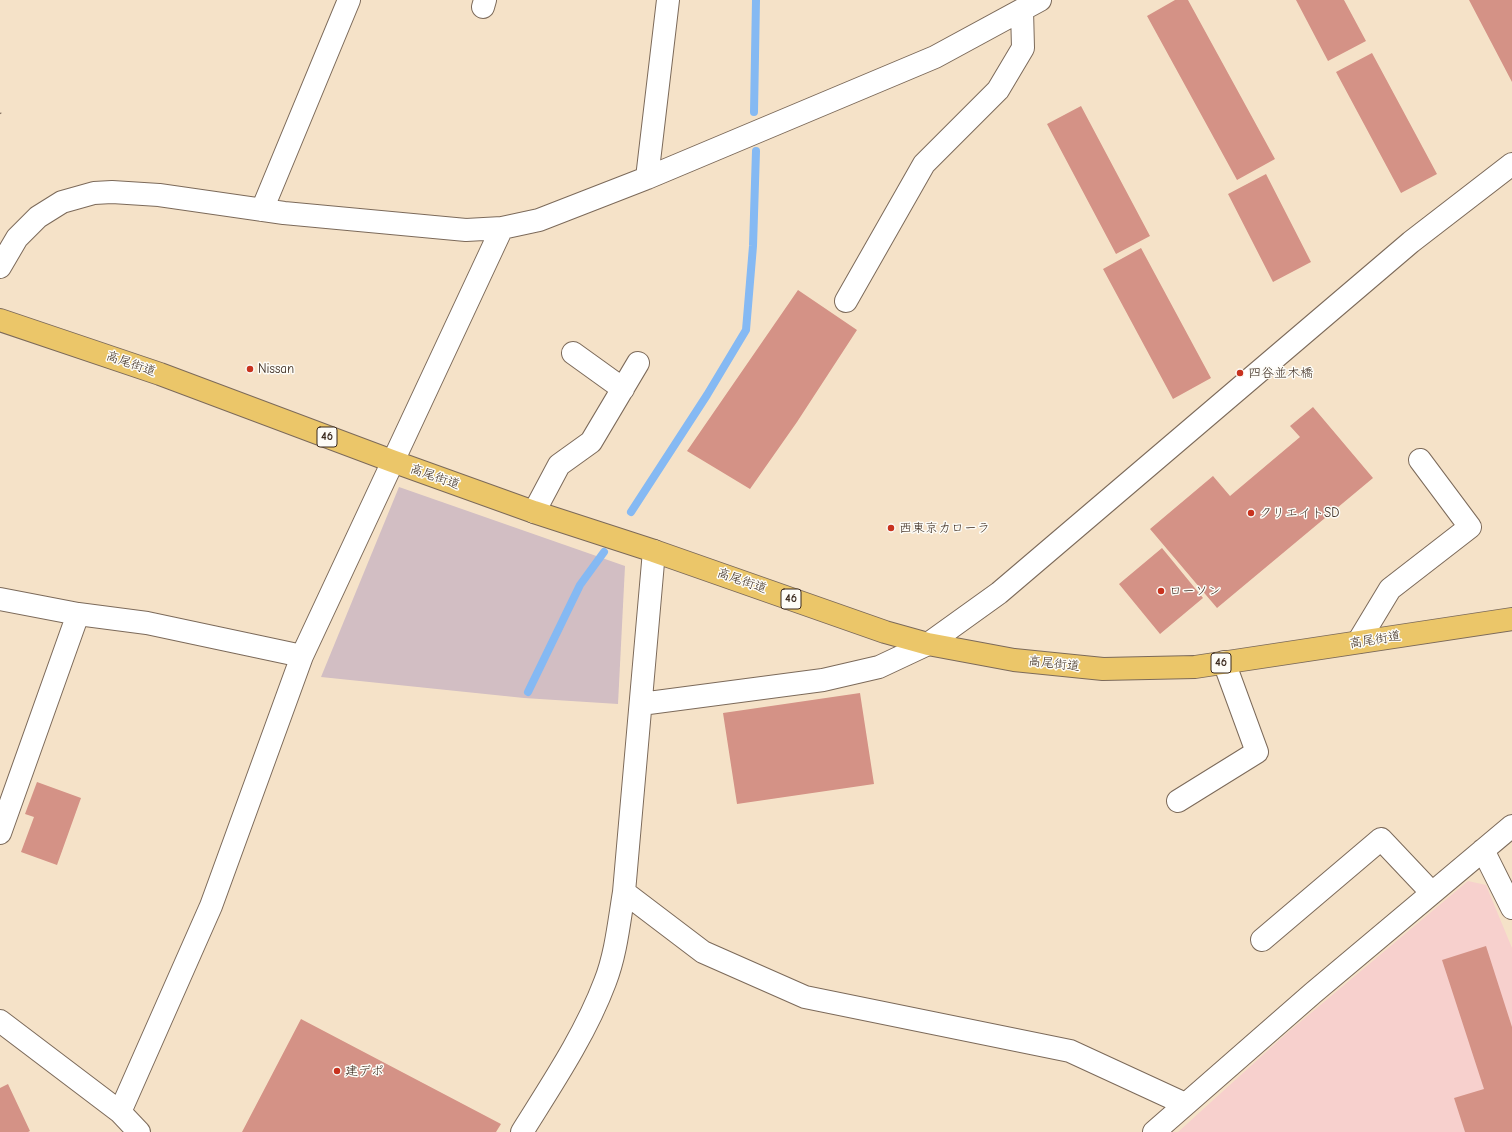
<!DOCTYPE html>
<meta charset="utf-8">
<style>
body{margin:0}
canvas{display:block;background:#f5e2c8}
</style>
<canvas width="1512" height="1132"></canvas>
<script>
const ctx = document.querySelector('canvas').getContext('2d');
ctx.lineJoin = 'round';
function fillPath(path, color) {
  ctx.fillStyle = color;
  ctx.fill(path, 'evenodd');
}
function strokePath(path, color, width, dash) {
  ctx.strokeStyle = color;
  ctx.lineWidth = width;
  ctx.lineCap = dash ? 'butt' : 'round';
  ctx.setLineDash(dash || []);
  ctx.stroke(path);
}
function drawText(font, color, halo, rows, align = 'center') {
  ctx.font = font + ' "Comic Neue","Klee One",sans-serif';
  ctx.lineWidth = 3;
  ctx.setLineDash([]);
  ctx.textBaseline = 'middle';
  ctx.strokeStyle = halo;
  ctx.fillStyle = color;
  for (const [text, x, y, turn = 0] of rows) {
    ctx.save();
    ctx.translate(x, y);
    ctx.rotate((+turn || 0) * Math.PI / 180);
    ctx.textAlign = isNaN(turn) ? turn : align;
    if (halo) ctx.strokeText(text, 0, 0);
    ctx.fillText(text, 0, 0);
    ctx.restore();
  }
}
const built = new Path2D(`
 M 1468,881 L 1486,885 L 1512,948 L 1512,1132 L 1178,1132 L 1287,1033 Z`);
const industrial = new Path2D(`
 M 399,487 L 625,566 L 618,704 L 524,698 L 321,677 Z`);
const stream = new Path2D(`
 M 754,112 L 756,0
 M 631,512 L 707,395 L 746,330 L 753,246 L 756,151
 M 528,692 L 580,585 L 604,552`);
const building = new Path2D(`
 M 1175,0 L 1188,0 L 1275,159 L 1237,180 L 1147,16 Z
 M 1296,0 L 1344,0 L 1366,41 L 1328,61 Z
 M 1469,0 L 1512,0 L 1512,82 Z
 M 1372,53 L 1437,174 L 1401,193 L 1336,72 Z
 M 1081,106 L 1150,236 L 1116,254 L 1047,124 Z
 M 1266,174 L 1311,262 L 1273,282 L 1228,194 Z
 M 1141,248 L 1211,378 L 1173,399 L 1103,269 Z
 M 798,290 L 857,330 L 797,422 L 750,489 L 687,451 Z
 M 1313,407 L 1373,478 L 1217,608 L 1150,529 L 1213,476 L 1230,496 L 1300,437 L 1290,426 Z
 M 1162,548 L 1203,598 L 1160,634 L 1119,584 Z
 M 860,693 L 874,784 L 737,804 L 723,713 Z
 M 37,782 L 81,798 L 57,865 L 21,852 L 34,817 L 25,814 Z
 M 1486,946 L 1512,1027 L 1512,1132 L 1465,1132 L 1454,1098 L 1484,1089 L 1442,960 Z
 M 301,1019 L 501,1124 L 496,1132 L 242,1132 Z
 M 8,1084 L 30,1131 L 28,1132 L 0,1132 L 0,1088 Z`);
const path = new Path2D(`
 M 0,113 L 2,116`);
const minor = new Path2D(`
 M 483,7 L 485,0
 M 647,178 L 668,0
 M 262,210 L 349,0
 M 0,267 L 17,238 L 38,217 L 62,202 L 94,193 L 112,192 L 159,195 L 284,213 L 466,230 L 502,228 L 539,220 L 647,178 L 935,57 L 1040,0
 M 846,301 L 924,164 L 998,90 L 1023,48 L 1022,10
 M 573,353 L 623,389
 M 534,512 L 559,465 L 591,442 L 638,363
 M 0,599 L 78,614 L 147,623 L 302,656
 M 1358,642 L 1390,589 L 1470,527 L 1420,460
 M 641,704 L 823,680 L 879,667 L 928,644 L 999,593 L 1411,242 L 1512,164
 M 1178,801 L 1257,752 L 1224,662
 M 0,833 L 78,614
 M 1483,850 L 1512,908
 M 624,892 L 703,952 L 805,997 L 1070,1051 L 1185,1104
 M 1262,940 L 1381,839 L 1432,893
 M 0,1021 L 120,1112
 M 139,1132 L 120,1112 L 211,906 L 302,656 L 502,228
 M 522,1132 C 552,1084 585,1035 605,982 C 616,954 619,922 624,892 L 654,551
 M 1154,1132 L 1313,993 L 1512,826`);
const major = new Path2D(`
 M 0,320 L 160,374 L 392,461 L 534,512 L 654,551 L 885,632 L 928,644 L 1014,660 L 1103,669 L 1195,667 L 1512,619`);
const markers = [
 [250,369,4,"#c8321e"],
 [1240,373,4,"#c8321e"],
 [1251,513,4,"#c8321e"],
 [891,528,4,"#c8321e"],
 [1161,591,4,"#c8321e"],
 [337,1071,4,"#c8321e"]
];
const shields = [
 [327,437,20],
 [791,599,20],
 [1221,663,20]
];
const shieldNames = [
 ["46",327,437],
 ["46",791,599],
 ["46",1221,663]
];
const streetNames = [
 ["高尾街道",131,364,19],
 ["高尾街道",435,477,19],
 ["高尾街道",742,581,19],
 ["高尾街道",1375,640,-9],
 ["高尾街道",1054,664,6]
];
const poiNames = [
 ["Nissan",258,369],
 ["四谷並木橋",1248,373],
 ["クリエイトSD",1259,513],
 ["西東京カローラ",899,528],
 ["ローソン",1169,591],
 ["建デポ",345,1071]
];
fillPath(built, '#f7d0cd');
fillPath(industrial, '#d2bec3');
strokePath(stream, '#85b9f3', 8);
fillPath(building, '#d49286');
strokePath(minor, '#7c6a5a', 24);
strokePath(major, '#7c6a5a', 24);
strokePath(path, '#7c6a5a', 2.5, [1, 3]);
strokePath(minor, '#fff', 22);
strokePath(major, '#ebc669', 22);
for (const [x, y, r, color] of markers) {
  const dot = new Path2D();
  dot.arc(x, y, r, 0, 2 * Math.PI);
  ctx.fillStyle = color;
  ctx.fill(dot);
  strokePath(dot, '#fdfcf7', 1.5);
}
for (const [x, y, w] of shields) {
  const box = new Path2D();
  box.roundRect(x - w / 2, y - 10, w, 20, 3);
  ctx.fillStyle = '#fdfcf7';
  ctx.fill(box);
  strokePath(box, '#3b2a1e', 1);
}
drawText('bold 12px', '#3b2a1e', null, shieldNames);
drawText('13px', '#3b2a1e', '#fdfcf7', streetNames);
drawText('13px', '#3b2a1e', '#fdfcf7', poiNames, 'left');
</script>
